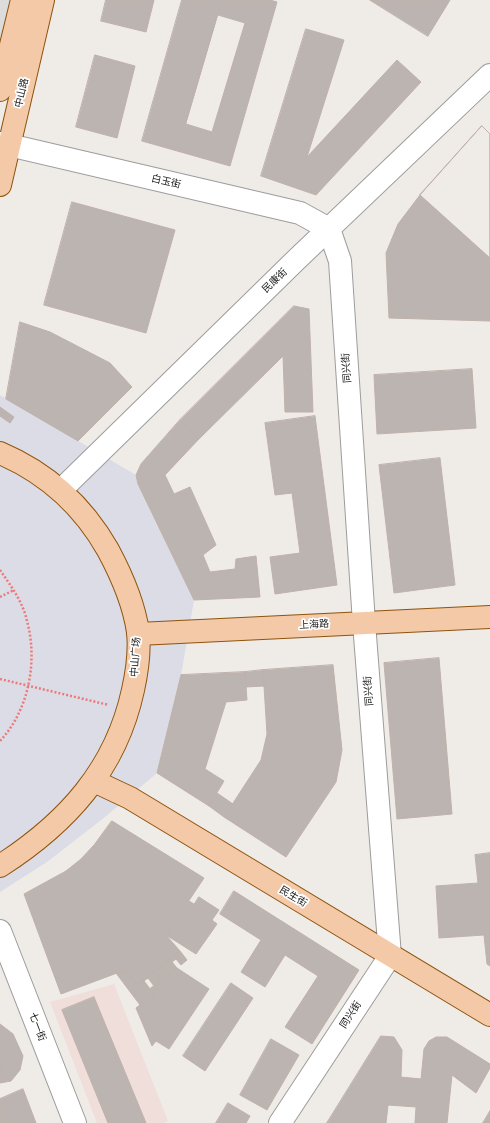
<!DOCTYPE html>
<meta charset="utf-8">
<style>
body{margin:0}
canvas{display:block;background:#efebe7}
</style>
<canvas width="490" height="1123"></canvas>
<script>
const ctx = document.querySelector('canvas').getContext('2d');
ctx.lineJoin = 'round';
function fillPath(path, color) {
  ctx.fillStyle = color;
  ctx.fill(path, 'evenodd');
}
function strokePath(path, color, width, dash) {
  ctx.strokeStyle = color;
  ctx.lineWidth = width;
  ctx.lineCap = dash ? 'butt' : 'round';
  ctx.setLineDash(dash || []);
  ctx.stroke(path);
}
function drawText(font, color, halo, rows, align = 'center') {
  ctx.font = font + ' "DM Sans","Noto Sans SC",sans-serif';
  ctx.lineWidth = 3.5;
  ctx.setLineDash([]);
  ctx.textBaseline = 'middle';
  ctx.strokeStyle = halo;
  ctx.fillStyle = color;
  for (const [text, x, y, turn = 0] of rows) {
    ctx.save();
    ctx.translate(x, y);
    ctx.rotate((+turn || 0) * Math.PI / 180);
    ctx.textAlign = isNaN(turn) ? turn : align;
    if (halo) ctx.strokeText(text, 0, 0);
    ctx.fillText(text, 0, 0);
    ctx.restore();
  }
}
const military = new Path2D(`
 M 114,984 L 168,1121 L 164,1123 L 97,1123 L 50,1002 Z`);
const parking = new Path2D(`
 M 0,0 L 14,0 L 0,55 Z`);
const plaza = new Path2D(`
 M 0,395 L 136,475 L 138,484 L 194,600 L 181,675 L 157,773 L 105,817 L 47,862 L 0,892 Z`);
const building = new Path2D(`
 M 106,0 L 154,0 L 146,32 L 101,21 Z
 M 182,0 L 270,0 L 277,2 L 230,166 L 142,141 ZM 218,15 L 245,23 L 212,132 L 186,124 Z
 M 370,0 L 450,0 L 428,36 Z
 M 306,29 L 344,40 L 307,157 L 397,60 L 421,82 L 316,195 L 261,176 Z
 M 95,55 L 135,66 L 117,138 L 76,127 Z
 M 482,126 L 490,134 L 490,321 L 389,318 L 386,253 L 398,224 L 420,195 Z
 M 482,126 L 490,134 L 490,258 L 420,195 Z
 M 72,202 L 175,230 L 146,333 L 44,305 Z
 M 294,306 L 309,309 L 313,412 L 285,412 L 283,356 L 198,440 L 180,420 Z
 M 20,322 L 50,332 L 110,363 L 132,387 L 78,441 L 6,399 Z
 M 472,369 L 476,428 L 377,434 L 374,375 Z
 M 0,407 L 14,417 L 10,423 L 0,416 Z
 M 315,416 L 337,585 L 275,594 L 270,557 L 300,553 L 292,493 L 275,495 L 265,423 Z
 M 180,420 L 198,440 L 165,475 L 174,494 L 190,487 L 216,545 L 203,555 L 210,572 L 235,569 L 236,559 L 256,556 L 260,597 L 194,600 L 138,484 L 136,475 L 141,464 Z
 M 440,458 L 455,585 L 394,593 L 379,465 Z
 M 439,658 L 452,814 L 397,819 L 384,663 Z
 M 333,665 L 342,750 L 336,782 L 286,857 L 224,817 L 261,760 L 267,734 L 263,670 Z
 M 263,670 L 264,686 L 246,687 L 245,672 Z
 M 245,672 L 247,700 L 226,702 L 205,769 L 224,781 L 209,806 L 157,773 L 181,675 Z
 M 217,793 L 233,804 L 224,817 L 209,806 Z
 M 112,821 L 204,878 L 166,935 L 180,951 L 137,985 L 125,970 L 61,994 L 24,894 L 66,871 L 81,859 L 94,845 Z
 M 490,853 L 490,966 L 487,964 L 484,935 L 439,938 L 436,886 L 478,883 L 475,855 Z
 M 234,891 L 359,970 L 312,1044 L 285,1027 L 318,976 L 285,955 L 265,987 L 241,972 L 261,940 L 220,914 Z
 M 199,897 L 219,910 L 212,920 L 217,924 L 196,954 L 166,935 L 189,901 L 194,904 Z
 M 180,951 L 187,960 L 181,965 L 176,959 L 172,962 L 177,968 L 154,986 L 148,978 L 144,981 L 154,994 L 140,1005 L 116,973 L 125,970 L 137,985 Z
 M 177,968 L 209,989 L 169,1049 L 156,1041 L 152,1046 L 136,1008 L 154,994 L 150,989 Z
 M 231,983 L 253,998 L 205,1071 L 183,1056 Z
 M 94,997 L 146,1123 L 108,1123 L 62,1010 Z
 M 0,1024 L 13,1034 L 23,1056 L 20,1070 L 11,1081 L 0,1083 Z
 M 381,1036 L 394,1037 L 402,1050 L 401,1077 L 421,1079 L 424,1049 L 429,1041 L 436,1037 L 447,1037 L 490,1064 L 490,1068 L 476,1093 L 452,1075 L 447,1123 L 415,1123 L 416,1107 L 388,1105 L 386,1123 L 327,1123 Z
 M 271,1039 L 299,1055 L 267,1110 L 240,1095 Z
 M 23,1089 L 36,1123 L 0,1123 L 0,1099 Z
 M 228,1103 L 250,1116 L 246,1123 L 216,1123 Z
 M 490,1111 L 490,1123 L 483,1123 Z`);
const path = new Path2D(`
 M 0,570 C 11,586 23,602 27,621 C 38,661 29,710 0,741
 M 0,597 L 14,590
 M 0,679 L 109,705`);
const minor = new Path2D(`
 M 0,143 L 300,213 L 329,229
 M 61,490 L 296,260 L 490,75
 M 0,931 L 75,1123
 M 280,1123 L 390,956 L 364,623 L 340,261 L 329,229`);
const major = new Path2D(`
 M 0,90 L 22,0
 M 0,185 L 43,0
 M 0,453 C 47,473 83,506 108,550 C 122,576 134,604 138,632 C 140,651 137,672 133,690 C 116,769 67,823 0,866
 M 138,634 L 490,617
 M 94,781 L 130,798 L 490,1015`);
const streetNames = [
 ["中山路",22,93,-77],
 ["白玉街",166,182,13],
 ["民康街",275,281,-44],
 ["同兴街",347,368,-94],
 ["上海路",314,625,-3],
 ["中山广场",136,657,-86],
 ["同兴街",369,691,-94],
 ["民生街",293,897,31],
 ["同兴街",351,1015,-57],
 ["七一街",37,1027,69]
];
fillPath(military, '#f0dedb');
fillPath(parking, '#dcdcdc');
fillPath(plaza, '#dbdce5');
fillPath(building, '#bcb4b0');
strokePath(building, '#c0b1aa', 1);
strokePath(minor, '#9d9d9d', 24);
strokePath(major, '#8e530d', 24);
strokePath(path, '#ee797c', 2.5, [2, 2]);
strokePath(minor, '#fff', 22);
strokePath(major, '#f4c9a7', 22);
drawText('10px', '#202020', '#fff', streetNames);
</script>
